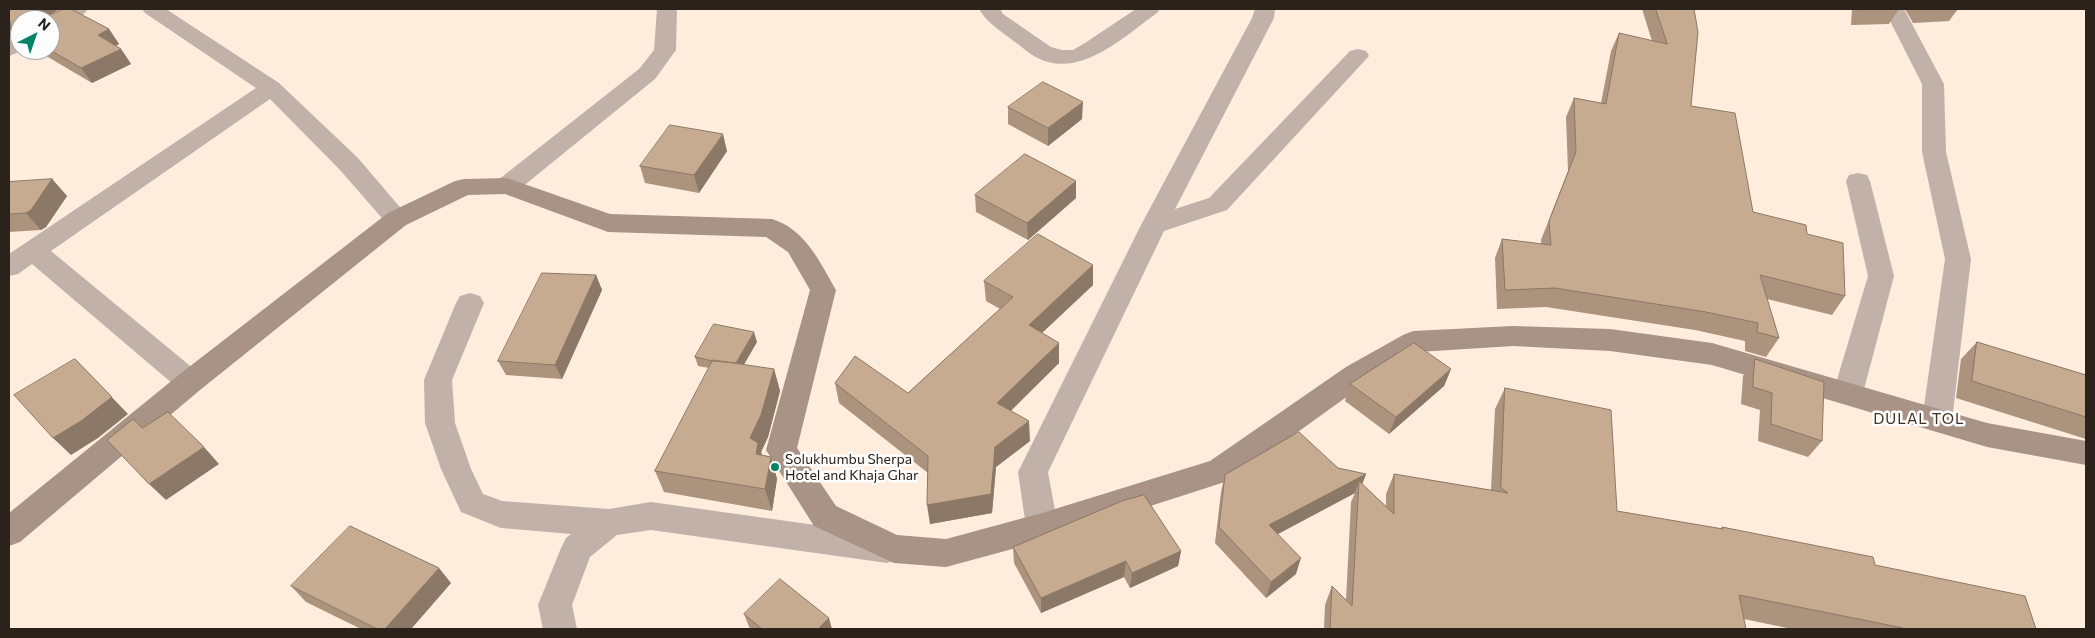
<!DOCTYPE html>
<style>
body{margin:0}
#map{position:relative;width:2095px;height:638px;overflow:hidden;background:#feeddd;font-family:Commissioner,sans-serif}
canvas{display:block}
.frame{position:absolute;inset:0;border:10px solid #2a221b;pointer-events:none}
.north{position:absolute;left:10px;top:10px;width:50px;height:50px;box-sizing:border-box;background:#fdfdfd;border:1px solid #a9a5a3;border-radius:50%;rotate:41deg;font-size:14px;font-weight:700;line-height:20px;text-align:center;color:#2a221b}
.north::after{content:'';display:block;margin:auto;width:18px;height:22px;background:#008466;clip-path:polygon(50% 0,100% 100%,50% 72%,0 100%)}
</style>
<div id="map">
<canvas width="2095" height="638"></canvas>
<div class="frame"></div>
<div class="north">N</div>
</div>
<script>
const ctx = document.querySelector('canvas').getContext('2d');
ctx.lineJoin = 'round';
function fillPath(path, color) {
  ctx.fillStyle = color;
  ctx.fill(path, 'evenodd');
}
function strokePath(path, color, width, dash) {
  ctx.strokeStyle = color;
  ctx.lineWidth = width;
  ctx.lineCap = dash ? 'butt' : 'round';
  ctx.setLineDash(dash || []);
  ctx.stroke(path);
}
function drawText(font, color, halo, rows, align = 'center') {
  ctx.font = font + ' Commissioner,sans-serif';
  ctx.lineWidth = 5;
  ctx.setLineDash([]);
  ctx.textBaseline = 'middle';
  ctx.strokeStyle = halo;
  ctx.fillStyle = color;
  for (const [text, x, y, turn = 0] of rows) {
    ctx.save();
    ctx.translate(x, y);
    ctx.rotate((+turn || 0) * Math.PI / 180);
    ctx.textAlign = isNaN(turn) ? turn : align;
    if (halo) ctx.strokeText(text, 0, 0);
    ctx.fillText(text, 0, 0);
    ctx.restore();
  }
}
const street = new Path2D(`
 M 63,9 L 88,9 C 81,19 62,28 50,31 L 50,20 L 43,20 Z
 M 142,9 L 166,9 L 279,83 L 358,158 L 410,219 L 406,225 L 397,228 L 388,225 L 340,170 L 270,99 L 51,251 L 200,374 L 204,382 L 200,390 L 190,393 L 180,390 L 32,264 L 18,274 L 9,276 L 9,254 L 256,88 L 145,13 Z
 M 657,9 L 677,9 L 676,50 L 655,79 L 516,192 L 507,194 L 498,192 L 495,186 L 498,180 L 639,69 L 654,50 Z
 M 979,9 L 1000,9 L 1003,14 L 1051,47 L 1062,50 L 1073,50 L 1085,43 L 1136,9 L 1160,9 L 1157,13 C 1123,37 1078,82 1034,56 C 1027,52 1021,46 1015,42 C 1002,32 987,23 979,9 Z
 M 1255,9 L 1275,9 L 1274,18 L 1175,209 L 1209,198 L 1350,51 L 1358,49 L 1366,51 L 1369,56 L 1227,210 L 1164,231 L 1048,472 L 1058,527 L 1053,537 L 1042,541 L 1031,537 L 1026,527 L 1018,472 L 1141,225 L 1252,18 Z
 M 1884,9 L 1904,9 L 1944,84 L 1946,152 L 1971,259 L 1952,420 L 1947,428 L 1937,432 L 1927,428 L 1922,420 L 1945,259 L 1922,152 L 1922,84 Z
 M 20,37 L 20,50 L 24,50 L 9,56 L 9,41 Z
 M 1858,173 L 1867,175 L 1870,181 L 1894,276 L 1863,393 L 1858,401 L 1848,404 L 1838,401 L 1833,393 L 1868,276 L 1846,181 L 1849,175 Z
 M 470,293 L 480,296 L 484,303 L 452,380 L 455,423 L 471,469 L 483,494 L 502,501 L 609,509 L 651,502 L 887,535 L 898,539 L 903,549 L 898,559 L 887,563 L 651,530 L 617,535 L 590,557 L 572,605 L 577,629 L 543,629 L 538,605 L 561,548 L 566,538 L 571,534 L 501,528 L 461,512 L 441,469 L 425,423 L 424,380 L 456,303 L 460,296 Z`);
const secondary = new Path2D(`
 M 507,178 L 610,214 L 772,219 C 805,229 820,262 836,290 L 797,448 L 836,506 L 897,535 L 946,539 L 1042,513 L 1210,461 L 1346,367 L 1403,335 L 1413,331 L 1513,326 L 1610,329 L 1712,343 L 1987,423 L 2086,441 L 2086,465 L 1987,447 L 1712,365 L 1610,351 L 1513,346 L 1418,352 L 1366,383 L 1231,480 L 1042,541 L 946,567 L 894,563 L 814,526 L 766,450 L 810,290 L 788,252 L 766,237 L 608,232 L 505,194 L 468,195 L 406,225 L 200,390 L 20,542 L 9,546 L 9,513 L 180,374 L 388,213 L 455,181 L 464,179 Z`);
const wall = new Path2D(`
 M 9,9 L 57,9 L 58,10 L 48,16 L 109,29 L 119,44 L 116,46 L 121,49 L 131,64 L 92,83 L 36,50 L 50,50 L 20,20 L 20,39 L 18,36 L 14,37 L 9,34 Z
 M 1642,9 L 1694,9 L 1691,106 L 1753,212 L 1807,234 L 1845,296 L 1832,315 L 1767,299 L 1779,338 L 1766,357 L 1745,351 L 1745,341 L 1695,330 L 1546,307 L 1497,309 L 1495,258 L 1502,239 L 1541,244 L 1541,240 L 1568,171 L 1566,117 L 1574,98 L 1601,103 L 1611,51 L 1619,33 L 1652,41 Z
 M 1852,9 L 1899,9 L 1889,24 L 1851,25 Z
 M 1905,9 L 1958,9 L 1949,21 L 1913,23 Z
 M 1008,107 L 1082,119 L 1048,146 L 1008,124 Z
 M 727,151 L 699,193 L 645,183 L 640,166 Z
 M 52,179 L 67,196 L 46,227 L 41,230 L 9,232 L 9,182 Z
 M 1076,181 L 1076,198 L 1028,240 L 976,212 L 975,195 Z
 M 1093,265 L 1093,285 L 1042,333 L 1059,343 L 1059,363 L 1011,411 L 1030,441 L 996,467 L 992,513 L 930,524 L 928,473 L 839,403 L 835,383 L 908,393 L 1000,309 L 986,301 L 984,281 Z
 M 596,275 L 602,290 L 562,379 L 506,375 L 498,361 Z
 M 757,342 L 743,365 L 774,369 L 780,391 L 768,437 L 761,452 L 762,455 L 771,457 L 777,479 L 772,511 L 664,492 L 655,471 L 709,368 L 698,366 L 695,357 Z
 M 1977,342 L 2086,375 L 2086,439 L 1956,398 L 1961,359 Z
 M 1755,359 L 1822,441 L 1808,457 L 1758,441 L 1760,410 L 1741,404 L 1743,376 Z
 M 1451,369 L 1444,386 L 1389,434 L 1345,401 L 1350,384 Z
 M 1505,388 L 1617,511 L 1720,529 L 1722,527 L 1875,565 L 2036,629 L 1792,629 L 1744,619 L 1746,629 L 1324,629 L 1325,605 L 1332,586 L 1346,600 L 1351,502 L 1355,493 L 1277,534 L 1296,574 L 1266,598 L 1215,543 L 1221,492 L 1225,475 L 1338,468 L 1366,474 L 1362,484 L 1386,506 L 1386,494 L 1394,474 L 1491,490 L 1495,409 Z
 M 1013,547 L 1181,551 L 1178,566 L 1130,588 L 1124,577 L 1041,613 L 1014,563 Z
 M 451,583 L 411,629 L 361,629 L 306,602 L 291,586 Z
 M 744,614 L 832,629 L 750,629 Z`);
const shadedWall = new Path2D(`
 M 33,9 L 57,9 L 58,10 L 40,20 Z
 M 9,21 L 10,21 L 11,27 L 18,36 L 14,37 L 9,30 Z
 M 109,29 L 119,44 L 109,49 L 98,35 Z
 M 121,49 L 131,64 L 92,83 L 81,68 Z
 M 1083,102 L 1082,119 L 1048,146 L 1048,128 Z
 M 723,134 L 727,151 L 699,193 L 694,175 Z
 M 52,179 L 67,196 L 46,227 L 41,230 L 26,213 Z
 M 1076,181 L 1076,198 L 1028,240 L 1027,223 Z
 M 1093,265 L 1093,285 L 1029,345 L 1029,325 Z
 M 596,275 L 602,290 L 562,379 L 555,365 Z
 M 754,332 L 757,342 L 738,375 L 735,365 Z
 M 1059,343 L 1059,363 L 998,423 L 997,403 Z
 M 75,359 L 128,414 L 98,438 L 71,455 L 53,438 Z
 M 774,369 L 780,391 L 768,437 L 761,452 L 765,465 L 763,475 L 750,438 Z
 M 1451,369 L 1444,386 L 1389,434 L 1396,417 Z
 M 1029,421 L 1030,441 L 996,467 L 992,513 L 930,524 L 927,505 L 995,447 Z
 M 204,447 L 219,464 L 166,500 L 149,484 Z
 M 771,457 L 777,479 L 772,511 L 765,489 Z
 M 1366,474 L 1360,490 L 1359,481 L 1355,493 L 1265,541 L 1269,525 Z
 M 1181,551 L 1178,566 L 1130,588 L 1132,573 Z
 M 1301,558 L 1296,574 L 1266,598 L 1271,582 Z
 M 1126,561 L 1124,577 L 1041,613 L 1041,598 Z
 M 439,568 L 451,583 L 411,629 L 385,629 Z
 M 829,618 L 832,629 L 818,629 Z`);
const building = new Path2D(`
 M 9,9 L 37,9 L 38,18 L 50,15 L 63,9 L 71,9 L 109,29 L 98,35 L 121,49 L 81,68 L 50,50 L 50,20 L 20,20 L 20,33 L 11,27 L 10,21 L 9,21 Z
 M 1656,9 L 1694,9 L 1698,32 L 1691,106 L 1735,113 L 1753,212 L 1806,225 L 1807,234 L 1843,243 L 1845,296 L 1760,275 L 1779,338 L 1757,332 L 1758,323 L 1706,312 L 1555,288 L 1505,290 L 1502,239 L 1551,245 L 1549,221 L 1576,152 L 1574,98 L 1606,104 L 1619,33 L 1667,44 Z
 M 1860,9 L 1883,9 L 1860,10 Z
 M 1043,82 L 1083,102 L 1048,128 L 1008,107 Z
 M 670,125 L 723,134 L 694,175 L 640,166 Z
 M 1025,154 L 1076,181 L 1027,223 L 975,195 Z
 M 52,179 L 31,210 L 26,213 L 9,214 L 9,182 Z
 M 1038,234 L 1093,265 L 1029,325 L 1059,343 L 997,403 L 1029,421 L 995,447 L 991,494 L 927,505 L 928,456 L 835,383 L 855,356 L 908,393 L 1013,297 L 984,281 Z
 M 542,273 L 596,275 L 555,365 L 498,361 Z
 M 714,324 L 754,332 L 736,363 L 713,361 L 695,357 Z
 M 1977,342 L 2086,375 L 2086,417 L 1972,381 Z
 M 1414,343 L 1451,369 L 1396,417 L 1350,384 Z
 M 75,359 L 112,397 L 81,421 L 53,438 L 14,395 Z
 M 1755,359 L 1824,382 L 1822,441 L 1771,424 L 1772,393 L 1753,387 Z
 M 713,360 L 774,369 L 761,415 L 750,438 L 758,443 L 756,454 L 771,457 L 765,489 L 655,471 Z
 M 1505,388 L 1611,410 L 1617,511 L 1723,529 L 1722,527 L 1873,557 L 1875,565 L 2025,596 L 2036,629 L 1903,629 L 1903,628 L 1739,595 L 1746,629 L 1330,629 L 1332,586 L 1352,606 L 1359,481 L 1394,514 L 1394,474 L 1508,493 L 1501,488 Z
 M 168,412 L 204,447 L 149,484 L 107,440 L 133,419 L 142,428 Z
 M 1299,432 L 1338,468 L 1366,474 L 1269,525 L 1301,558 L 1271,582 L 1219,527 L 1225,475 Z
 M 1144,495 L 1181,551 L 1132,573 L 1126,561 L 1041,598 L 1013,547 L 1122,501 Z
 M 350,526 L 439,568 L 385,629 L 377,629 L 291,586 Z
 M 780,579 L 829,618 L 818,629 L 762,629 L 744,614 Z`);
const markers = [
 [775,467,5,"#008466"]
];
const poiNames = [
 ["Solukhumbu Sherpa",785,459],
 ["Hotel and Khaja Ghar",785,475]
];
const neighbourhoodNames = [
 ["DULAL TOL",1919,419]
];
fillPath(street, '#c1b1a9');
fillPath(secondary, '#a99286');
fillPath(wall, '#ab937d');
fillPath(shadedWall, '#8b7866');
fillPath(building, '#c7ab91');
strokePath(building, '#8b7866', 1);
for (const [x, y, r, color] of markers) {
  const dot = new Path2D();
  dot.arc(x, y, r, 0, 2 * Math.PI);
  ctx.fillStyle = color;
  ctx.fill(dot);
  strokePath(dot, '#fdfdfd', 2);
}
drawText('14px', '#2a221b', '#fdfdfd', poiNames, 'left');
ctx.letterSpacing = '1px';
drawText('15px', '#413121', '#fdfdfd', neighbourhoodNames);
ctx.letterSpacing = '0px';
</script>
